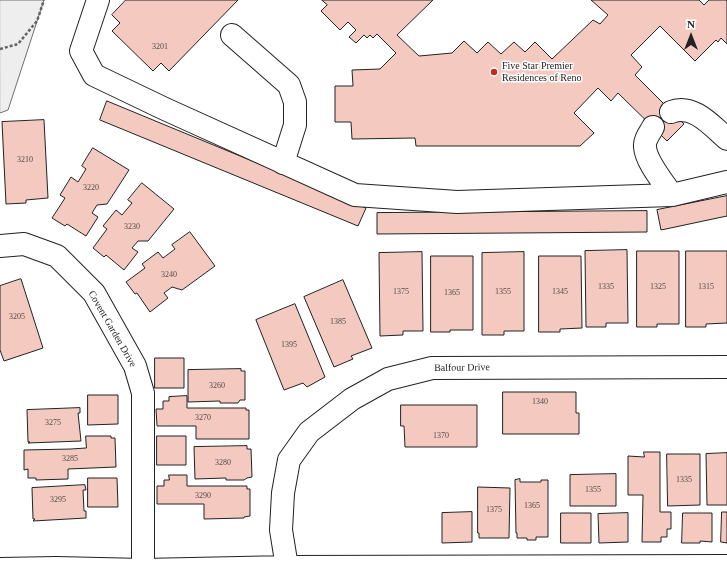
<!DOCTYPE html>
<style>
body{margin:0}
#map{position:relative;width:727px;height:572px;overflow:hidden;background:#fff;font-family:"Times New Roman",serif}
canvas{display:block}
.north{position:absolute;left:671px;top:16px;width:40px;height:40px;-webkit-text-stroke:3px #fff;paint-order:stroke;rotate:0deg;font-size:11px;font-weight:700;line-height:16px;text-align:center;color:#222}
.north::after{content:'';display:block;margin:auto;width:14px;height:18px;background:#222;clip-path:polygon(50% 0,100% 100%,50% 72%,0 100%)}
</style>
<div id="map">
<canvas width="727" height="572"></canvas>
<div class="north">N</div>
</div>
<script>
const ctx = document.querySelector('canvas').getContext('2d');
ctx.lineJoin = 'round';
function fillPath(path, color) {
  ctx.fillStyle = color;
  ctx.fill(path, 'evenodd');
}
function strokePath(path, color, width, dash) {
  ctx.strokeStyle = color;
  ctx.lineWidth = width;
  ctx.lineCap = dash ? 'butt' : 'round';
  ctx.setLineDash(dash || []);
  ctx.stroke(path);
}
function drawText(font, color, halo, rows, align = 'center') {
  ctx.font = font + ' "Times New Roman",serif';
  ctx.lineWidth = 3;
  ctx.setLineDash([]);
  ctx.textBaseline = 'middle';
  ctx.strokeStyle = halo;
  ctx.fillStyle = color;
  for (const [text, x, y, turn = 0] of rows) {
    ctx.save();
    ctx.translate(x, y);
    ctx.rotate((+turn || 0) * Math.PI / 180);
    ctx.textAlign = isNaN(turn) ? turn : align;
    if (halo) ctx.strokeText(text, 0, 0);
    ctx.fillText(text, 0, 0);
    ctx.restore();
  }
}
const green = new Path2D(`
 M 0,0 L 44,0 L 8,110 L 0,113 Z`);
const building = new Path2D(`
 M 126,0 L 238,0 L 169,71 L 161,63 L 153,71 L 112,31 L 120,23 L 112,15 Z
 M 322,0 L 433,0 L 397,35 L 419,56 L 452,53 L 464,41 L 477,53 L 488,42 L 501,54 L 514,42 L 525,52 L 535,42 L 552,59 L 593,20 L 600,24 L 608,15 L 591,0 L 699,0 L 704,5 L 709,0 L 727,0 L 727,44 L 721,38 L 718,42 L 716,40 L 695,61 L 660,26 L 631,55 L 642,67 L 635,75 L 684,124 L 667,141 L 618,93 L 611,101 L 598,88 L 574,113 L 594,133 L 580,146 L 416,146 L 415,138 L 352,139 L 351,122 L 335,122 L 335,86 L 353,86 L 352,70 L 380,69 L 396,53 L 377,34 L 373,38 L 370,35 L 367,38 L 364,35 L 356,43 L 349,37 L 356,30 L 348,22 L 340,30 L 321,11 L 327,5 Z
 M 107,101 L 366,208 L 358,226 L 100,120 Z
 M 44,120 L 48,198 L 26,200 L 26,203 L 6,204 L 2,122 Z
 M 93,148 L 129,170 L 107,204 L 97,205 L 92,213 L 98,217 L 86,236 L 67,224 L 65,226 L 52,218 L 65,198 L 60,195 L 71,177 L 78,182 L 86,169 L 82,166 Z
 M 142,183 L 174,209 L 148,241 L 138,241 L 132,248 L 138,252 L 124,270 L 106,255 L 104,257 L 93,248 L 107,229 L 103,226 L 116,210 L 122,215 L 132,203 L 128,200 Z
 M 727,196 L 727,216 L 661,230 L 657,210 Z
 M 647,211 L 647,232 L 377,234 L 377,213 Z
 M 190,232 L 215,266 L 182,290 L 172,287 L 164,293 L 168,298 L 150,312 L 137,293 L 135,294 L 126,282 L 145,268 L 142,264 L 158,252 L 163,258 L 175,249 L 172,245 Z
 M 627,250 L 628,323 L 606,323 L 606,327 L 586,327 L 585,251 Z
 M 637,251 L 679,251 L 679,324 L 657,324 L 657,327 L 637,327 Z
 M 686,251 L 727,251 L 727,323 L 706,324 L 706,327 L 686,327 Z
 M 422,252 L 423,331 L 403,331 L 403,335 L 380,336 L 379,253 Z
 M 524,252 L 524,331 L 504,331 L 504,335 L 482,335 L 482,253 Z
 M 431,256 L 473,256 L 473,330 L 450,330 L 450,332 L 431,332 Z
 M 539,256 L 581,256 L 582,328 L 560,329 L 560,332 L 539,332 Z
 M 21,279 L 43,348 L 4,361 L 0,350 L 0,286 Z
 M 343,280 L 372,348 L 351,356 L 353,359 L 334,367 L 304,297 Z
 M 295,304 L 325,377 L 307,387 L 303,383 L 284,390 L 256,320 Z
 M 155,358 L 184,358 L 184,388 L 155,388 Z
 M 241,369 L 241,371 L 245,371 L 245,400 L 240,400 L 238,403 L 220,403 L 220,401 L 188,402 L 188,370 Z
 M 503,392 L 576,392 L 576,413 L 579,413 L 579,434 L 503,434 Z
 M 88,395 L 118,395 L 118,424 L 88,425 Z
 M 187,396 L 187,408 L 246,408 L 246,410 L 249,410 L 249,439 L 196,439 L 196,426 L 157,426 L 156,409 L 163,409 L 163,401 L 169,401 L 169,397 Z
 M 401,405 L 477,405 L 477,447 L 405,447 L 404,426 L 401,426 Z
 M 80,408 L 80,413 L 78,413 L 81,441 L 28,443 L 30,442 L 28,442 L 27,410 Z
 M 86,436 L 111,436 L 111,438 L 115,438 L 116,467 L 68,469 L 68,479 L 36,480 L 36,478 L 28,478 L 28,469 L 24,470 L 24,450 L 71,449 L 86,448 Z
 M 157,436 L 186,436 L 186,465 L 157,465 Z
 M 247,446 L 247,449 L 251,449 L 252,477 L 247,478 L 244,480 L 226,480 L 226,478 L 195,479 L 194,447 Z
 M 644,452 L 660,452 L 660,512 L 671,512 L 671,529 L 667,529 L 667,537 L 661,537 L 661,542 L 642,542 L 643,495 L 628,495 L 628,456 L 644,457 Z
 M 727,453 L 727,505 L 707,505 L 706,454 Z
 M 667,454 L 700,454 L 700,505 L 668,506 Z
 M 616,474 L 616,506 L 570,506 L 570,475 Z
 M 169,475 L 187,475 L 187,486 L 247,486 L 247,489 L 250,489 L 250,516 L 244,517 L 244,518 L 204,519 L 204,504 L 157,504 L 157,486 L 164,486 L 164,480 L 169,480 Z
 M 88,478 L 117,478 L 118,507 L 88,507 Z
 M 520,479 L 520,482 L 541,482 L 541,480 L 548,480 L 548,537 L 536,537 L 536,540 L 527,540 L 527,538 L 517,538 L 517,533 L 516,533 L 515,480 Z
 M 85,485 L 86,490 L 83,490 L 84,511 L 86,511 L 86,518 L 33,521 L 35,519 L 33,519 L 32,488 Z
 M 478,487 L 510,488 L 509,538 L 479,538 L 479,533 L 478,533 Z
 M 472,512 L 472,542 L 442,543 L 442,513 Z
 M 722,512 L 727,512 L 727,543 L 721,542 Z
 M 561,513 L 591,513 L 591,543 L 561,543 Z
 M 628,513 L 628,542 L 599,543 L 598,514 Z
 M 683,513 L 712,513 L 712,542 L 700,541 L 700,543 L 682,543 Z`);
const path = new Path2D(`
 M 0,49 L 18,44 L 37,21 L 44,0`);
const minor = new Path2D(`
 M 98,0 L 81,51 L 94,75 L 165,109 L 355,195 L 457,202 L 672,195 L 727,182
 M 232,35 L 289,85 L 295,102 L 295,125 L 283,163
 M 671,112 C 693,103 712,126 727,139
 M 653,127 C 650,133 644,140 645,147 C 646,162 664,183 672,195
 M 0,246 L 24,244 L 57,256 L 94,293 L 135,366 L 143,393 L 143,570
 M 0,569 L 56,568 L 143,570 L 287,567 L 727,566
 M 291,572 L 287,567 L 281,530 L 283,493 L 289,460 L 309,432 L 352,399 L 388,379 L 432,368 L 727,367`);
const markers = [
 [494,72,4,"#c62828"]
];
const numberNames = [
 ["3201",160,47],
 ["3210",25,160],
 ["3220",91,188],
 ["3230",132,227],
 ["3240",169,275],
 ["1335",606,287],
 ["1325",658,287],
 ["1315",706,287],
 ["1375",401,292],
 ["1355",503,292],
 ["1345",560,292],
 ["1365",452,293],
 ["3205",17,317],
 ["1385",338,322],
 ["1395",289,345],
 ["3260",217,386],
 ["1340",540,402],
 ["3270",203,418],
 ["3275",53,423],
 ["1370",441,436],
 ["3285",70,459],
 ["3280",223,463],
 ["1335",684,480],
 ["1355",593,490],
 ["3290",203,496],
 ["3295",58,500],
 ["1365",532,506],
 ["1375",494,510]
];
const poiNames = [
 ["Five Star Premier",502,66],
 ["Residences of Reno",502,78]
];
const streetNames = [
 ["Covent Garden Drive",112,329,60],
 ["Balfour Drive",462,368,-1]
];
fillPath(green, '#eee');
strokePath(green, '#6f6f6f', 1);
fillPath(building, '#f3c9c0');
strokePath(building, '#222', 1);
strokePath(minor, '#222', 24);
strokePath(path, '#646464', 2.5, [3, 2]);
strokePath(minor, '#fff', 22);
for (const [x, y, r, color] of markers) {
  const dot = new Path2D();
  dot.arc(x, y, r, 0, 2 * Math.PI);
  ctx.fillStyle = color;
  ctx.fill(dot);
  strokePath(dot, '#fff', 1.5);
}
drawText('8px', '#564c4a', null, numberNames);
drawText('10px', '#222', '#fff', poiNames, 'left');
drawText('10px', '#222', '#fff', streetNames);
</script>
